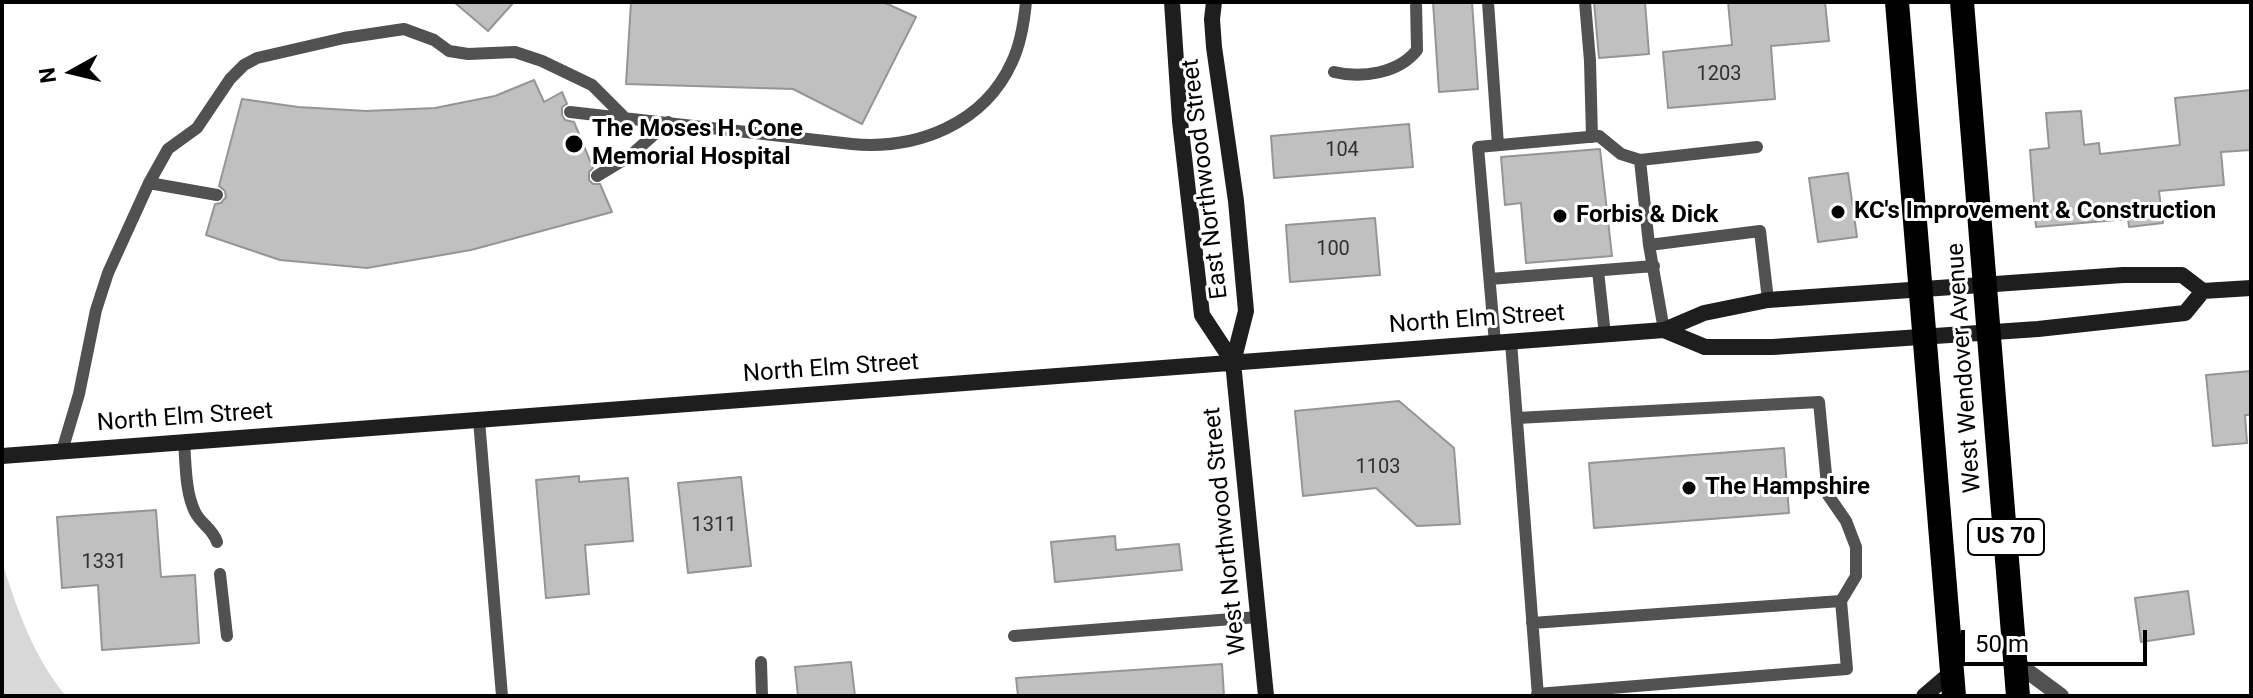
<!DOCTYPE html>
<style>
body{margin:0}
#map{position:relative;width:2253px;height:698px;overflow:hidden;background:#fff;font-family:Roboto,sans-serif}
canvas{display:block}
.frame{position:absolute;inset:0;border:4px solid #000;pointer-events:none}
.north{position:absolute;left:32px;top:32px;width:80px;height:80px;-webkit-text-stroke:6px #fff;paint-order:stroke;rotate:262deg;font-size:22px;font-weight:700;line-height:32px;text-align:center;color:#000}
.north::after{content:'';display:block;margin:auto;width:28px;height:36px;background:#000;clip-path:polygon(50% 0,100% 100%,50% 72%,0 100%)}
.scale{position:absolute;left:1961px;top:630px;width:186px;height:36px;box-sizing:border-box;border:4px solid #000;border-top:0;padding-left:10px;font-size:24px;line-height:28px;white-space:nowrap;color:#000;-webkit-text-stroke:6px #fff;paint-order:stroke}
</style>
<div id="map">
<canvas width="2253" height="698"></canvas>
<div class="frame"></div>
<div class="north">N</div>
<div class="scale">50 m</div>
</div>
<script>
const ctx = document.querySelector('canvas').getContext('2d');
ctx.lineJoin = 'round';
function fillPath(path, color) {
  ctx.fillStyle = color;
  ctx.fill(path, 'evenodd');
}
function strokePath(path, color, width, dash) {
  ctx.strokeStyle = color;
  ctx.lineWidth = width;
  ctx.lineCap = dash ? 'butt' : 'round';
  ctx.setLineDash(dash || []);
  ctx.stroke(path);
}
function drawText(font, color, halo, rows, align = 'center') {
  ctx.font = font + ' Roboto,sans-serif';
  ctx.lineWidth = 6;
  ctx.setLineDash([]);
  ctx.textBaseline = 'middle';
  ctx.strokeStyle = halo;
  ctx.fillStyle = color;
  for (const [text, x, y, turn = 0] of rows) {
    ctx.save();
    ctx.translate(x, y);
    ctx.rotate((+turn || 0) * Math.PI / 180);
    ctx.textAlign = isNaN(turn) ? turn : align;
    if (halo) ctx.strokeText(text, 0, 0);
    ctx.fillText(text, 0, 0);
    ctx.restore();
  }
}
const green = new Path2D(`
 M 2,562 C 17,609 34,658 66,696 L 2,696 Z`);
const building = new Path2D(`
 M 454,2 L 514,2 L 488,31 Z
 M 631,2 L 883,2 L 916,17 L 862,124 L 793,89 L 626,84 Z
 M 1433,2 L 1472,2 L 1478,89 L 1439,92 Z
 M 1594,2 L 1645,2 L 1649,54 L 1599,58 Z
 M 1728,2 L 1825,2 L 1829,41 L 1771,46 L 1775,99 L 1668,108 L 1663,52 L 1732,45 Z
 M 534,80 L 544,102 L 562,92 L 567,104 L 562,107 L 562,115 L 565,120 L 574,122 L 593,168 L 589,172 L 589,180 L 593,184 L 600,184 L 612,212 L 471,250 L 367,268 L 280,260 L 206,235 L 215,204 L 221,203 L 226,197 L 225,191 L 219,186 L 242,99 L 298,107 L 366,111 L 435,108 L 495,96 Z
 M 2251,90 L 2251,150 L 2221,152 L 2224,185 L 2159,191 L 2163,223 L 2129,227 L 2128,219 L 2036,227 L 2030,150 L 2049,148 L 2046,113 L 2081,111 L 2084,145 L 2099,143 L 2100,154 L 2180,145 L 2175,98 Z
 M 1409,124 L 1413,167 L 1274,178 L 1271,136 Z
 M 1600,149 L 1612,256 L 1526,263 L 1521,203 L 1505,205 L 1501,157 Z
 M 1848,173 L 1857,237 L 1818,242 L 1809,178 Z
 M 1375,218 L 1380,275 L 1290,282 L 1286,225 Z
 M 2251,371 L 2251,415 L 2245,415 L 2247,443 L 2213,446 L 2206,375 Z
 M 1399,401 L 1454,448 L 1460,524 L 1417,526 L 1376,488 L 1303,496 L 1295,411 Z
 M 1784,448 L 1789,513 L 1594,528 L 1589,463 Z
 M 579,476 L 579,482 L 628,478 L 633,541 L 585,545 L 589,594 L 546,598 L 536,480 Z
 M 741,477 L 751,566 L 688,573 L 678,483 Z
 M 156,510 L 161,577 L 195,575 L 199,643 L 102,650 L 98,585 L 62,588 L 57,517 Z
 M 1115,536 L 1116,550 L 1179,544 L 1182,570 L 1055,582 L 1051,542 Z
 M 2188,591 L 2194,634 L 2141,642 L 2135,598 Z
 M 851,662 L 855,696 L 798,696 L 795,667 Z
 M 1222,664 L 1224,696 L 1018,696 L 1016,678 Z`);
const lane = new Path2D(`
 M 1488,2 L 1498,145
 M 1585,2 L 1590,61 L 1592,137
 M 1334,72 C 1362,79 1399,73 1417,50 L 1416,2
 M 570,112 L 852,144 C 917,150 984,124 1012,62 C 1021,43 1024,23 1026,2
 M 1640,160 L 1757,147
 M 597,176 L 630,156 L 668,122
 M 149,183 L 217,195
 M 1649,245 L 1760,231 L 1768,300
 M 1598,271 L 1605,335
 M 1490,279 L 1654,266
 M 1511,342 L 1538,696
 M 1495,343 L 1478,147 L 1599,136 L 1621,154 L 1640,160 L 1649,245 L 1664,330
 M 1517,418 L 1819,402 L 1828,495 L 1846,521 L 1856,547 L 1856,576 L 1841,601
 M 479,420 L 502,696
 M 184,443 C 186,465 185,491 195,512 C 201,524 213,529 217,542
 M 62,451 L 79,394 L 96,310 L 108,273 L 149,183 L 168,149 L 197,128 L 230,79 L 244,65 L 257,58 L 344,38 L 404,29 L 434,40 L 449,51 L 468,54 L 515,52 L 542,61 L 592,85 L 625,118
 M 220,574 L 227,636
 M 1532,623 L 1841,601 L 1847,669 L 1537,694
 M 1014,636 L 1258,617
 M 761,662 L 762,696`);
const street = new Path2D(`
 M 2015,662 L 2061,696`);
const secondary = new Path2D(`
 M 1172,2 L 1180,121 L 1202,315 L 1233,362
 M 1214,2 L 1212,19 L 1214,47 L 1236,201 L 1246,311 L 1233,362 L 1266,696
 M 1664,330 L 1705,347 L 1773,347 L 2038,329 L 2185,313 L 2203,291
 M 2,456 L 1664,330 L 1704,313 L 1768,300 L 2123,275 L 2182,275 L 2203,291 L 2251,288
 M 1924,696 L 1952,672`);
const highway = new Path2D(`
 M 1897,2 L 1954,696
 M 1962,2 L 2018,696`);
const markers = [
 [574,144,10,"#000"],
 [1838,212,8,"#000"],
 [1560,216,8,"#000"],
 [1689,488,8,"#000"]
];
const numberNames = [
 ["1203",1719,75],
 ["104",1342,151],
 ["100",1333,250],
 ["1103",1378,468],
 ["1311",714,526],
 ["1331",104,563]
];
const shields = [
 [2006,537,76]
];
const shieldNames = [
 ["US 70",2006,537]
];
const poiNames = [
 ["The Moses H. Cone",592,130],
 ["Memorial Hospital",592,158],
 ["KC's Improvement & Construction",1854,212],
 ["Forbis & Dick",1576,216],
 ["The Hampshire",1705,488]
];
const streetNames = [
 ["East Northwood Street",1206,179,-97],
 ["North Elm Street",1477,320,-4],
 ["West Wendover Avenue",1965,368,-94],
 ["North Elm Street",831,369,-4],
 ["North Elm Street",185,418,-4],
 ["West Northwood Street",1226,531,-96]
];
fillPath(green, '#d8d8d8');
fillPath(building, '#c0c0c0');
strokePath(building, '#959595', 2);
strokePath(lane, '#515151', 12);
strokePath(street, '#515151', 16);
strokePath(secondary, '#1e1e1e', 16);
strokePath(highway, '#000', 24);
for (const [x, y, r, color] of markers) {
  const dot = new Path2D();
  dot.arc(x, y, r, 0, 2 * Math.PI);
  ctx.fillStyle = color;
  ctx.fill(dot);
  strokePath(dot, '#fff', 3);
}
drawText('20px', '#303030', null, numberNames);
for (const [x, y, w] of shields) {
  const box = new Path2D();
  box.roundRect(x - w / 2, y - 18, w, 36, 6);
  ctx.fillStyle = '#fff';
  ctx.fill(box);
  strokePath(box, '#000', 2);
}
drawText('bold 22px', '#000', null, shieldNames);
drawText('bold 24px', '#000', '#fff', poiNames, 'left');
drawText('24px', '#000', '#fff', streetNames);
</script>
